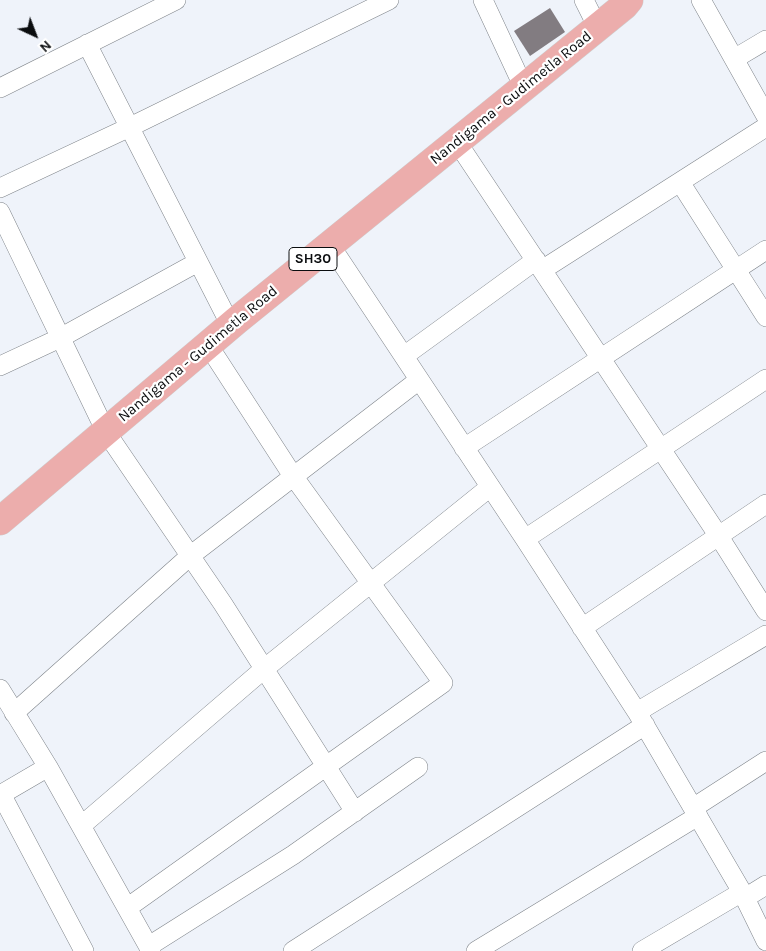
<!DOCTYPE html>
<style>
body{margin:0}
#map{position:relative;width:766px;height:951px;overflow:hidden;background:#eff3fa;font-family:Karla,sans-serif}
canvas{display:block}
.north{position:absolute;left:10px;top:10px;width:50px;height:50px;-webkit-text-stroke:4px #fff;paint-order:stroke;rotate:137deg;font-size:14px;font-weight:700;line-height:20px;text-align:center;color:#0b0d0f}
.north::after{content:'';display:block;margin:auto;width:18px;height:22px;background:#0b0d0f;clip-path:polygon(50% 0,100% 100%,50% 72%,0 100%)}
</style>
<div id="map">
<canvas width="766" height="951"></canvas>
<div class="north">N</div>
</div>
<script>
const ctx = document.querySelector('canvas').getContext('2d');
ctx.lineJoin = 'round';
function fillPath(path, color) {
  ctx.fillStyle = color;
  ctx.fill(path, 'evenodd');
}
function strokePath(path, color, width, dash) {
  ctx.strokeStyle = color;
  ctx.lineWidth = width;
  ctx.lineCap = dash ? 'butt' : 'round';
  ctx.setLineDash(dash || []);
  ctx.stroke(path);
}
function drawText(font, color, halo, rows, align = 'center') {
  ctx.font = font + ' Karla,sans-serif';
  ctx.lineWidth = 4.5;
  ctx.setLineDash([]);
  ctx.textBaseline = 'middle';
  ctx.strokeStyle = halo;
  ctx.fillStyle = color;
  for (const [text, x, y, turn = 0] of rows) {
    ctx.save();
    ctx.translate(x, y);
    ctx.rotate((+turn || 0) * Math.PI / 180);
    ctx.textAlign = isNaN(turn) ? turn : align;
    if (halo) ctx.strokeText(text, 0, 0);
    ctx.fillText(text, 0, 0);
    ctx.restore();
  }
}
const building = new Path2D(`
 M 550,8 L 565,32 L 530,56 L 514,31 Z`);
const street = new Path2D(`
 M 483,0 L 524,88
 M 584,0 L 598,28
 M 701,0 L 766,116
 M 87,44 L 231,326
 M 734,59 L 766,40
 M 0,88 L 176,0
 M 457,142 L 718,535 L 766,611
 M 680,182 L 766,317
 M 0,188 L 130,127 L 389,0
 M 0,212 L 106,432 L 223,604 L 355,812
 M 330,245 L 525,539 L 637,712 L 742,892 L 766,941
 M 542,270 L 766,127
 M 404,356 L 536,260
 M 0,366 L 60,338 L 198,262
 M 464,448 L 766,250
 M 525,539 L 766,379
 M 582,628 L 766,504
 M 0,689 L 48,767 L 151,951
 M 637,712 L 766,635
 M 14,713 L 190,556 L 419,380
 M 1,794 L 84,951
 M 0,795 L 48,767
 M 693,808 L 766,761
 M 81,826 L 264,669 L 490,487
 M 745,898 L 766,885
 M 127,908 L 443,683 L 291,473 L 208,345
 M 149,946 L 293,855 L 418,767
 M 293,951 L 645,725
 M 476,951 L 698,816
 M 642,951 L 742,892`);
const primary = new Path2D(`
 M 0,521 L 236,321 L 624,6 L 629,0`);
const shields = [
 [313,259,48]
];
const shieldNames = [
 ["SH30",313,259]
];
const streetNames = [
 ["Nandigama - Gudimetla Road",511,98,-39],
 ["Nandigama - Gudimetla Road",198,354,-40]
];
fillPath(building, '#827c81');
strokePath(street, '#7e8389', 20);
strokePath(primary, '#cecfcf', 29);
strokePath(street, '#fff', 19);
strokePath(primary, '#ecadac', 28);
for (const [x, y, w] of shields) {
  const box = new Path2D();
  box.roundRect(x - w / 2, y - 11.5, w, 23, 4);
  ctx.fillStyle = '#fff';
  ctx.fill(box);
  strokePath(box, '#0b0d0f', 1);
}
drawText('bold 14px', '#0b0d0f', null, shieldNames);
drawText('15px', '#0b0d0f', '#fff', streetNames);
</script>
